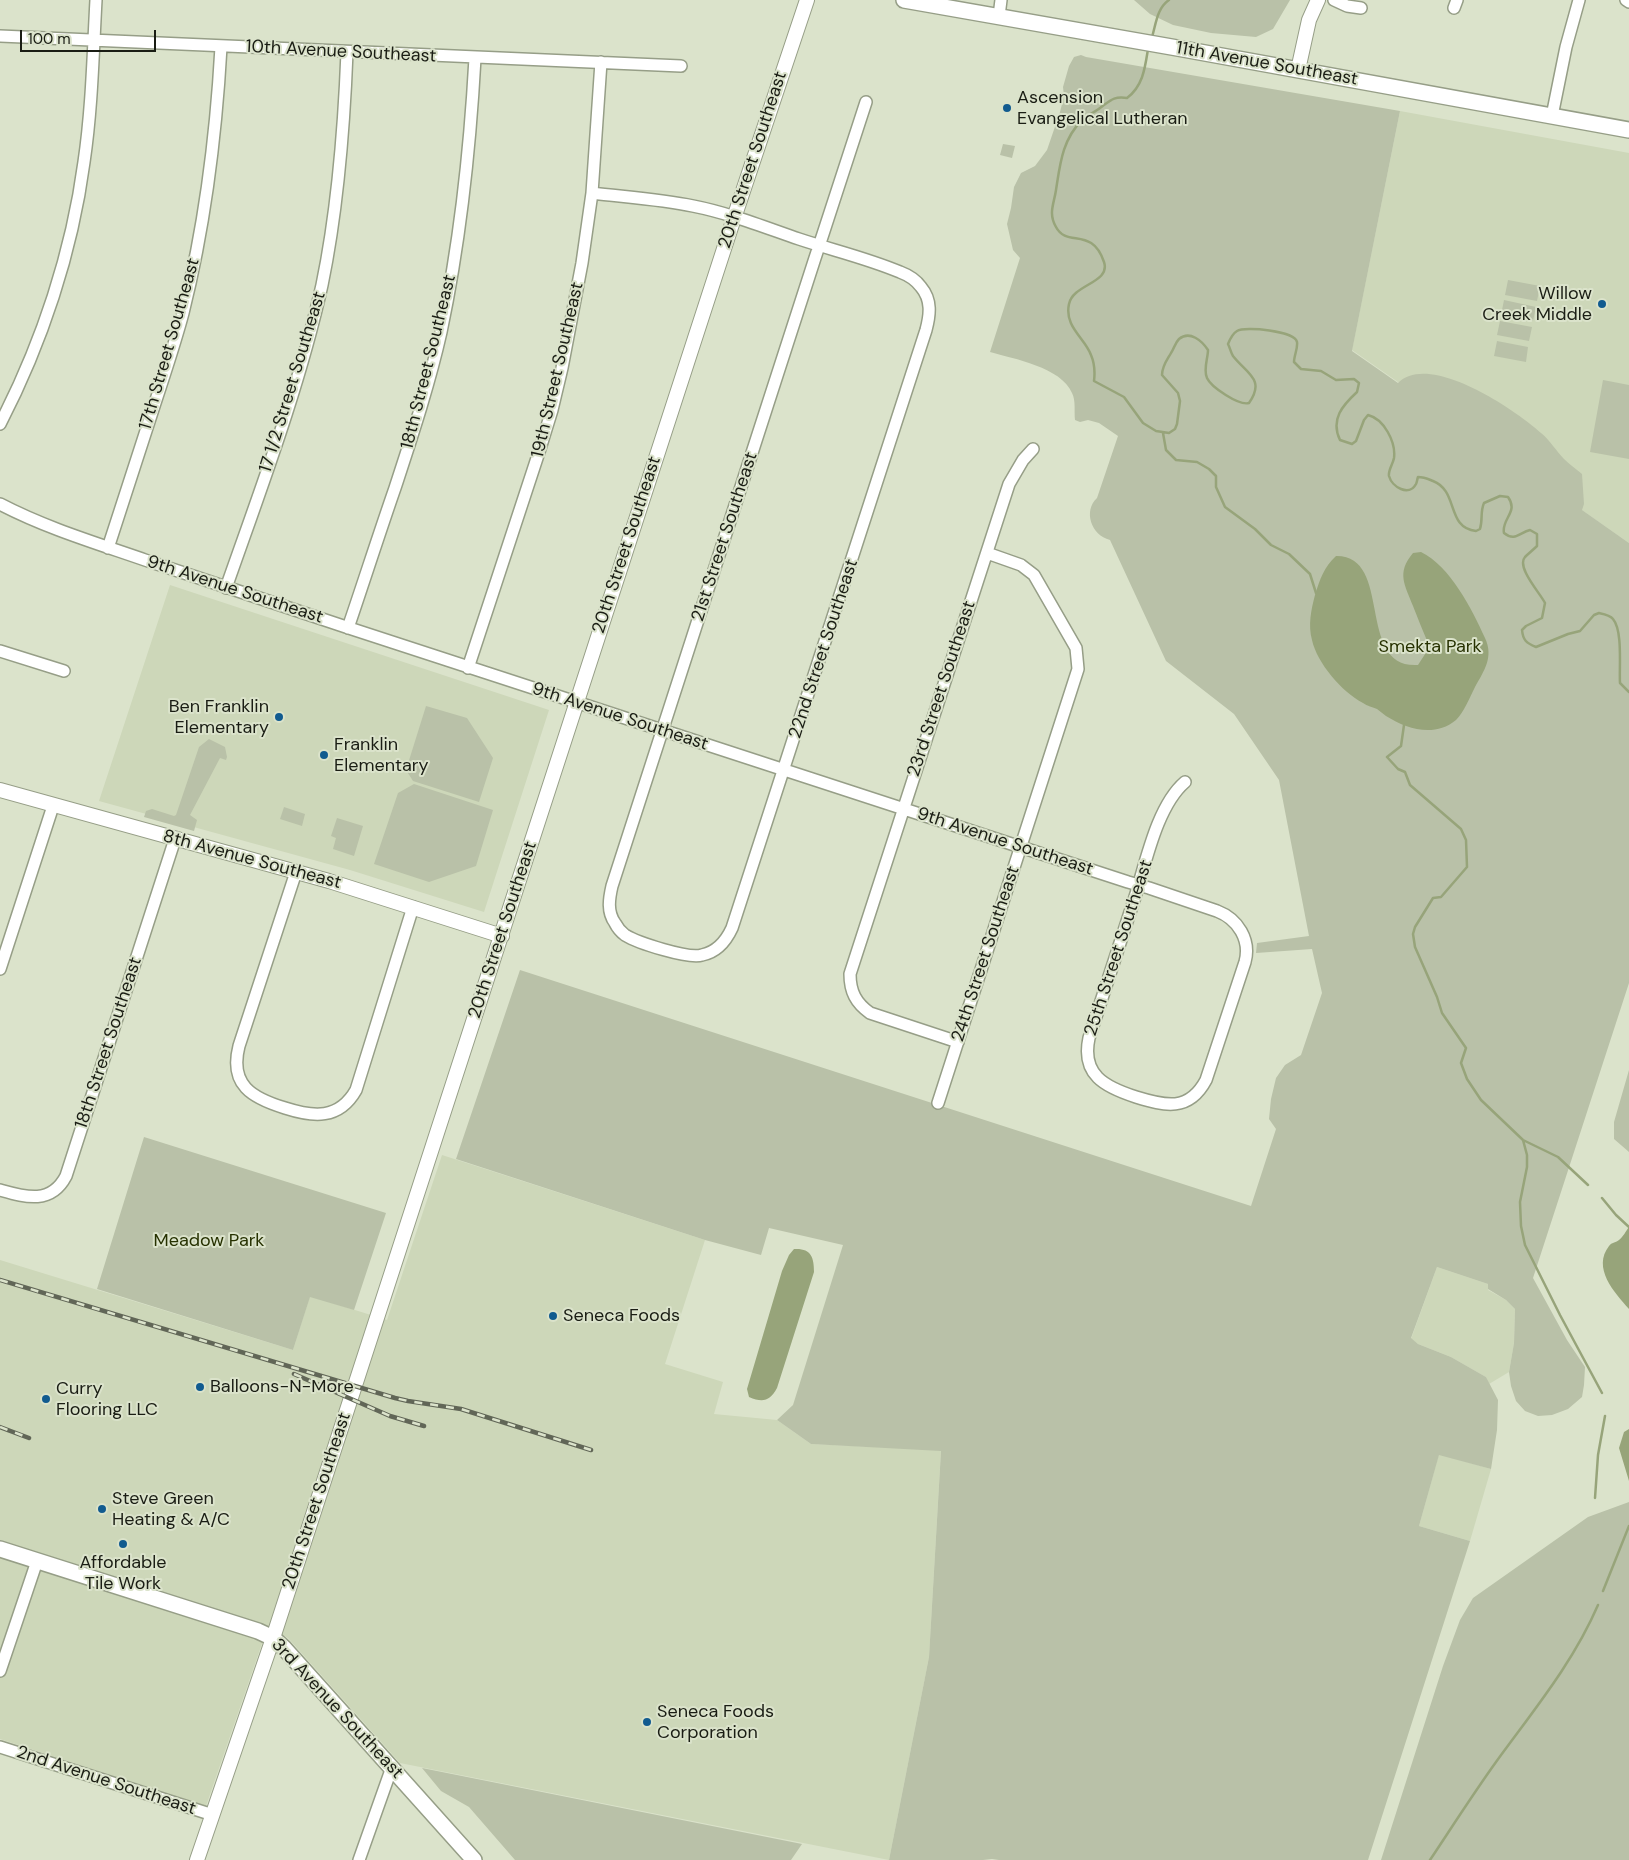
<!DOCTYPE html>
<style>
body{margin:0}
#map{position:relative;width:1629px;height:1860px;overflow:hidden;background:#dbe3cb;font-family:"DM Sans",sans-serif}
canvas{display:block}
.scale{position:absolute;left:20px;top:30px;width:136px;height:22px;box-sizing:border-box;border:2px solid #1a1d14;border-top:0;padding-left:6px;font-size:15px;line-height:18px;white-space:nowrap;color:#1a1d14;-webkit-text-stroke:4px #dbe3cb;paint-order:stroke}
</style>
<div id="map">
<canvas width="1629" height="1860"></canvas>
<div class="scale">100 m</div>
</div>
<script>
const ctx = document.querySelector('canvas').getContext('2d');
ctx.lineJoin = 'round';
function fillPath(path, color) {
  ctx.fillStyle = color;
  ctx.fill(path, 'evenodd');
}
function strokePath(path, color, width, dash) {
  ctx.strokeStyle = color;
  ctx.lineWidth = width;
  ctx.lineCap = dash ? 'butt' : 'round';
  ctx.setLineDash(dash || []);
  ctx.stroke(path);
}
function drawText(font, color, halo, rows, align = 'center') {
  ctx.font = font + ' "DM Sans",sans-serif';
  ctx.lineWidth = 4;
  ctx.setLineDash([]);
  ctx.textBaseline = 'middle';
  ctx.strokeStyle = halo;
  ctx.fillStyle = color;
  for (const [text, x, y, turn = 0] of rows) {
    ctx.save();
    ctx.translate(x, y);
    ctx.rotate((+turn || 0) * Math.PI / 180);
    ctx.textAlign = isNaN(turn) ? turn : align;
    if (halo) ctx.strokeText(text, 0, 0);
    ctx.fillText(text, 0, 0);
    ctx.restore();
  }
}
const built = new Path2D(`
 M 1400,111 L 1629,153 L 1629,543 L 1352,350 Z
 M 170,585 L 549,710 L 484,912 L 350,870 L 99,801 Z
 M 442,1155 L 705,1240 L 665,1364 L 723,1382 L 714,1414 L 777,1420 L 811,1444 L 941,1450 L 929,1657 L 889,1860 L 400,1763 L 288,1638 L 268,1626 L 206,1806 L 0,1739 L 0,1260 L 293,1350 L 310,1296 L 387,1320 Z
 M 1437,1267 L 1488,1284 L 1488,1290 L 1506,1300 L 1515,1309 L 1514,1343 L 1509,1372 L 1489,1384 L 1486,1377 L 1451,1357 L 1418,1344 L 1411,1339 Z
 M 1439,1454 L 1491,1469 L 1470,1541 L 1419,1526 Z`);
const green = new Path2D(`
 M 1134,0 L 1290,0 L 1273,29 L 1256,37 L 1211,33 L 1173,25 L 1150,14 Z
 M 1081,55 L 1086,57 L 1400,111 L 1352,351 L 1398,383 C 1429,351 1516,410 1541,433 C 1550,440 1556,451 1564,459 C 1569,464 1576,469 1582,474 L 1584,504 L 1582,510 L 1629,543 L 1629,983 L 1533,1278 L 1567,1340 L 1585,1367 L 1584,1385 L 1582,1397 L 1568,1409 L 1552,1415 L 1538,1416 L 1525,1411 L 1516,1401 L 1511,1386 L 1509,1372 L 1514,1343 L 1515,1309 L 1506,1300 L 1488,1289 L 1488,1284 L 1437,1267 L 1411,1338 L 1418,1344 L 1451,1357 L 1486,1377 L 1498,1400 L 1497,1430 L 1491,1469 L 1439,1455 L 1419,1526 L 1470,1541 L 1368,1860 L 999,1860 L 992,1859 L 983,1860 L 889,1860 L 929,1657 L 941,1451 L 811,1444 L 777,1420 L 793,1405 L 843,1245 L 769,1228 L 761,1255 L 705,1240 L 456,1159 L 520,970 L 1251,1206 L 1276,1129 L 1269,1119 L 1271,1099 L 1276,1078 L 1285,1065 L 1301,1055 L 1322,993 L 1312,949 L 1256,953 L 1257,943 L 1309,936 L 1279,780 L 1234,714 L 1166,661 L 1110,540 C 1091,535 1083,511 1097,498 L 1118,436 L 1099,423 L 1088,420 L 1080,422 L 1075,420 C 1074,411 1076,401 1072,393 C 1061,367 1014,359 990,352 L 1020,258 L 1013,250 L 1007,224 L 1011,208 L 1014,187 L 1021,173 L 1035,166 L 1047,150 L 1060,112 L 1064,96 L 1063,87 L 1069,66 L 1074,57 Z
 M 1003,144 L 1015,146 L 1012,158 L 1000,155 Z
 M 1508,280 L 1540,286 L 1537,301 L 1505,295 Z
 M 1504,300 L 1536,307 L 1533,321 L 1501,315 Z
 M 1500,321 L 1532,327 L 1529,341 L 1497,335 Z
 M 1497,341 L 1528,347 L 1526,362 L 1494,356 Z
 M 1603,380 L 1629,385 L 1629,459 L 1590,452 Z
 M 426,706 L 467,718 L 493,758 L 479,802 L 413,781 L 406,770 Z
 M 209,739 L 225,747 L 227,757 L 226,760 L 220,758 L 190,815 L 197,820 L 194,831 L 144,817 L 146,811 L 152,809 L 174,816 L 176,815 L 199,747 Z
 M 414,784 L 493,810 L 476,866 L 429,882 L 374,864 L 398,793 Z
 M 284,807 L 305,814 L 302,826 L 280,819 Z
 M 337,818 L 363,826 L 354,856 L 333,849 L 336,838 L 331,836 Z
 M 1629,1070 L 1629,1152 L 1614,1139 L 1614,1122 Z
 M 144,1137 L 386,1213 L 354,1310 L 310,1297 L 293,1350 L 97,1289 Z
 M 1629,1502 L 1629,1860 L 1381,1860 L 1443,1666 L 1460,1620 L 1473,1598 L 1588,1517 Z
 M 422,1768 L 802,1844 L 791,1860 L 515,1860 L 469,1807 L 441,1791 Z`);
const water = new Path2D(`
 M 1421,552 C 1450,566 1472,609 1485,638 C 1494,657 1484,671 1475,687 C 1470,697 1464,712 1456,720 C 1434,738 1407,729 1386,716 C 1383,714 1380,711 1377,709 C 1373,707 1367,706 1363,703 C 1342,692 1317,663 1312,640 C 1308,625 1311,610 1315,595 C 1320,579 1324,567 1336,556 C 1394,555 1355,669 1418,665 L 1429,648 L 1428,643 C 1423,631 1418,619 1413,606 C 1405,585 1396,573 1413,553 Z
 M 1629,1227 L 1629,1309 C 1614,1292 1592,1268 1609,1246 C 1612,1242 1615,1243 1619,1240 C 1623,1237 1626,1231 1629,1227 Z
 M 794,1249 C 811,1248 814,1257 814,1272 L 777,1388 C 770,1401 763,1403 749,1397 L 747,1389 L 782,1271 L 789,1255 Z
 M 1629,1429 L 1629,1481 L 1619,1448 L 1624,1432 Z`);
const stream = new Path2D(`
 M 1152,37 C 1156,24 1157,8 1169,0
 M 1148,49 C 1145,68 1143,86 1127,98 C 1114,96 1111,100 1100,108 C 1095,112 1087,115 1082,120 C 1062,140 1060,165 1056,190 C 1054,204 1048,213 1056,227 C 1067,248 1092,226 1104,262 C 1111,283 1073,284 1069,304 C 1064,327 1085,338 1091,355 C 1094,362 1095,373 1094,381 L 1124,397 L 1143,423 L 1156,431 L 1169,433 L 1175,429 L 1177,424 L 1180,401 L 1178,393 L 1162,375 C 1162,366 1167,360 1171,353 C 1174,349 1175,343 1179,339 C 1190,330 1202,341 1208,350 C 1208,358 1203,370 1207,378 C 1211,387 1239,406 1249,403 C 1266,379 1246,373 1233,356 C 1231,353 1230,348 1228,344 C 1230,339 1232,334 1237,331 C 1245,326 1295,331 1297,342 C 1298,348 1294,356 1294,362 L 1301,369 L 1321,371 L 1336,380 L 1354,379 L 1359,383 L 1357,392 C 1343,405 1330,419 1340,440 L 1352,444 L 1356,441 L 1364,420 L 1368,415 C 1384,419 1396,442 1394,458 C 1393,464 1388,470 1389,476 C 1392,487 1409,497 1416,484 C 1417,482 1417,480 1418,477 C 1424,477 1428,479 1433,481 C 1459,491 1446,528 1476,531 L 1480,529 C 1483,519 1480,512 1484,503 L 1500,496 L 1508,497 C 1519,512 1501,519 1504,533 C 1515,542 1520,532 1530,530 L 1537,534 L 1537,546 C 1533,550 1529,553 1525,557 C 1516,567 1540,593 1545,603 L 1542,618 L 1526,626 L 1522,630 C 1523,640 1526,643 1536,647 L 1568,634 L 1580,631 L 1594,615 L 1599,613 C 1604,614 1610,615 1613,619 C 1623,631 1619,667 1620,683 L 1629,692
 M 1163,433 L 1166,450 L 1176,460 L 1197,462 L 1209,469 L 1216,476 L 1216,487 L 1225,507 L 1255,529 L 1271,545 L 1289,554 L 1310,574 L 1316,593
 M 1404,725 L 1401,746 L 1387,757 L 1398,769 L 1405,772 L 1410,785 L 1461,829 L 1466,840 L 1467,867 L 1441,897 L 1433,898 L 1415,927 L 1413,934 L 1415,947 L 1437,997 L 1442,1013 L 1466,1048 L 1461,1063 L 1467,1079 L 1481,1100 L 1523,1140 L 1558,1157 L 1588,1185
 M 1523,1140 L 1527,1155 L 1527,1167 L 1520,1202 L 1521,1226 L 1525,1245 L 1560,1315 L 1602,1393
 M 1602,1198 L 1616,1215 L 1629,1227
 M 1595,1498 L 1598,1455 L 1605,1416
 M 1603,1591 L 1629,1526
 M 1430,1860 C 1452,1827 1473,1794 1496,1762 C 1533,1711 1573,1663 1598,1605`);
const minor = new Path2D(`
 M 1334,0 L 1347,6 L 1361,8
 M 1626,0 L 1629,2
 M 1454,8 L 1457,0
 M 999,16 L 1001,0
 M 0,36 L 681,66
 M 1552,116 L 1566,47 L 1579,0
 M 592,193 C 625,197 660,199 693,206 C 729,213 764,227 799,239 C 832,250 867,258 900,272 C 908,275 916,280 921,287 C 932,300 930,315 926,330 L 732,928 C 726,941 717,952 702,955 C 688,959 638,943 625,935 C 621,932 617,927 615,923 C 607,912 609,899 612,886 L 815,258 L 823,234 L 866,102
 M 0,424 C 42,343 72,252 84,162 C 92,108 93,54 96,0
 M 0,504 C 46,528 96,543 145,560 C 213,583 281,605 349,628 C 608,714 868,798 1128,882 L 1149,888 L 1217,911 C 1238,919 1251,940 1245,962 L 1206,1080 C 1189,1112 1165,1106 1136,1097 C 1105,1087 1081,1075 1089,1038 L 1135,897 C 1146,862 1157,806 1185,782
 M 108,548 C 124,500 139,451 155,403 C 165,373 175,343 183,313 C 205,225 216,137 221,47
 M 226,588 C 261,488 299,388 322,285 C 338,208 344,130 347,52
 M 348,628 C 364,581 379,534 395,488 C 412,436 429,385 441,332 C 460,242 470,150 475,58
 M 0,651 L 64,671
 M 468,668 L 539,452 L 552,410 L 562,368 L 582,263 L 592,193 L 601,62
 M 296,872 L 239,1046 C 229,1085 252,1098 285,1108 C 313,1117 339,1120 356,1090 L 413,907
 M 0,969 L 53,806
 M 958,1042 L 870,1013 C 856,1003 850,992 850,974 L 1009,484 L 1023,460 L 1033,449
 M 938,1103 L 1078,669 L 1076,648 L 1034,575 L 1021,565 L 987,553
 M 0,1190 C 25,1197 51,1205 66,1176 L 175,839
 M 0,1671 L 37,1561
 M 0,1747 L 213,1815
 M 359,1860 L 392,1767`);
const tertiary = new Path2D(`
 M 1298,70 L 1309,20 L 1318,0
 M 0,790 L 329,881 L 502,936
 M 197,1860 L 273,1638 L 734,218 L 807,0`);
const secondary = new Path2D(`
 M 904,0 L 1183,49 L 1629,130
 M 0,1549 L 258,1631 L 273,1638 L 284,1648 L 474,1860`);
const rail = new Path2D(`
 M 0,1280 L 395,1398 L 408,1401 L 461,1409 L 591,1450
 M 294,1374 L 390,1416 L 424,1426
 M 0,1427 L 29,1438`);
const markers = [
 [1007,108,5,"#115b8f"],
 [1602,304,5,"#115b8f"],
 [279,717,5,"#115b8f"],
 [324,755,5,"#115b8f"],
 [553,1316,5,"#115b8f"],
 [200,1387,5,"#115b8f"],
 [46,1399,5,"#115b8f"],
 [102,1509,5,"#115b8f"],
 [123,1544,5,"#115b8f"],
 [647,1722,5,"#115b8f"]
];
const streetNames = [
 ["10th Avenue Southeast",341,52,3],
 ["11th Avenue Southeast",1267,64,10],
 ["20th Street Southeast",753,160,-72],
 ["17th Street Southeast",170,344,-74],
 ["18th Street Southeast",429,362,-76],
 ["19th Street Southeast",558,370,-77],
 ["17 1/2 Street Southeast",293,382,-73],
 ["21st Street Southeast",725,537,-72],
 ["20th Street Southeast",627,545,-72],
 ["9th Avenue Southeast",235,590,18],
 ["22nd Street Southeast",824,649,-72],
 ["23rd Street Southeast",942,689,-72],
 ["9th Avenue Southeast",620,717,18],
 ["9th Avenue Southeast",1005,842,18],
 ["8th Avenue Southeast",252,860,15],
 ["20th Street Southeast",503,930,-72],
 ["25th Street Southeast",1119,948,-72],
 ["24th Street Southeast",986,954,-72],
 ["18th Street Southeast",109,1043,-72],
 ["20th Street Southeast",317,1501,-72],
 ["3rd Avenue Southeast",337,1709,47],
 ["2nd Avenue Southeast",106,1781,18]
];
const poiNames = [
 ["Ascension",1017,98],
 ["Evangelical Lutheran",1017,119],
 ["Willow",1592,294,"right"],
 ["Creek Middle",1592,315,"right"],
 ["Ben Franklin",269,707,"right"],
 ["Elementary",269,728,"right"],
 ["Franklin",334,745],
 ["Elementary",334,766],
 ["Seneca Foods",563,1316],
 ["Balloons-N-More",210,1387],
 ["Curry",56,1389],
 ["Flooring LLC",56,1410],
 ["Steve Green",112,1499],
 ["Heating & A/C",112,1520],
 ["Affordable",123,1563,"center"],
 ["Tile Work",123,1584,"center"],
 ["Seneca Foods",657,1712],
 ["Corporation",657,1733]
];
const parkNames = [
 ["Smekta Park",1430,647],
 ["Meadow Park",209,1241]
];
fillPath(built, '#cdd7b9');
fillPath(green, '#b9c1a8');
fillPath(water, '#97a47a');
strokePath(stream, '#97a47a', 2.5);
strokePath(minor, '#969e87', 14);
strokePath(tertiary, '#969e87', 16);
strokePath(secondary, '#969e87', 18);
strokePath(minor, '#fff', 11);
strokePath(tertiary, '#fff', 14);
strokePath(secondary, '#fff', 15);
strokePath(rail, '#616657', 4.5);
strokePath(rail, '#dbe3cb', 2.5, [8]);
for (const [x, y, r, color] of markers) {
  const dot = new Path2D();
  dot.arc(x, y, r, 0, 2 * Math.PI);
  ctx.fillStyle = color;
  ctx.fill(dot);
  strokePath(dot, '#dbe3cb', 2);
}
drawText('18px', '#1a1d14', '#dbe3cb', streetNames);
drawText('18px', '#1a1d14', '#dbe3cb', poiNames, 'left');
drawText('18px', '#263100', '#dbe3cb', parkNames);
</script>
